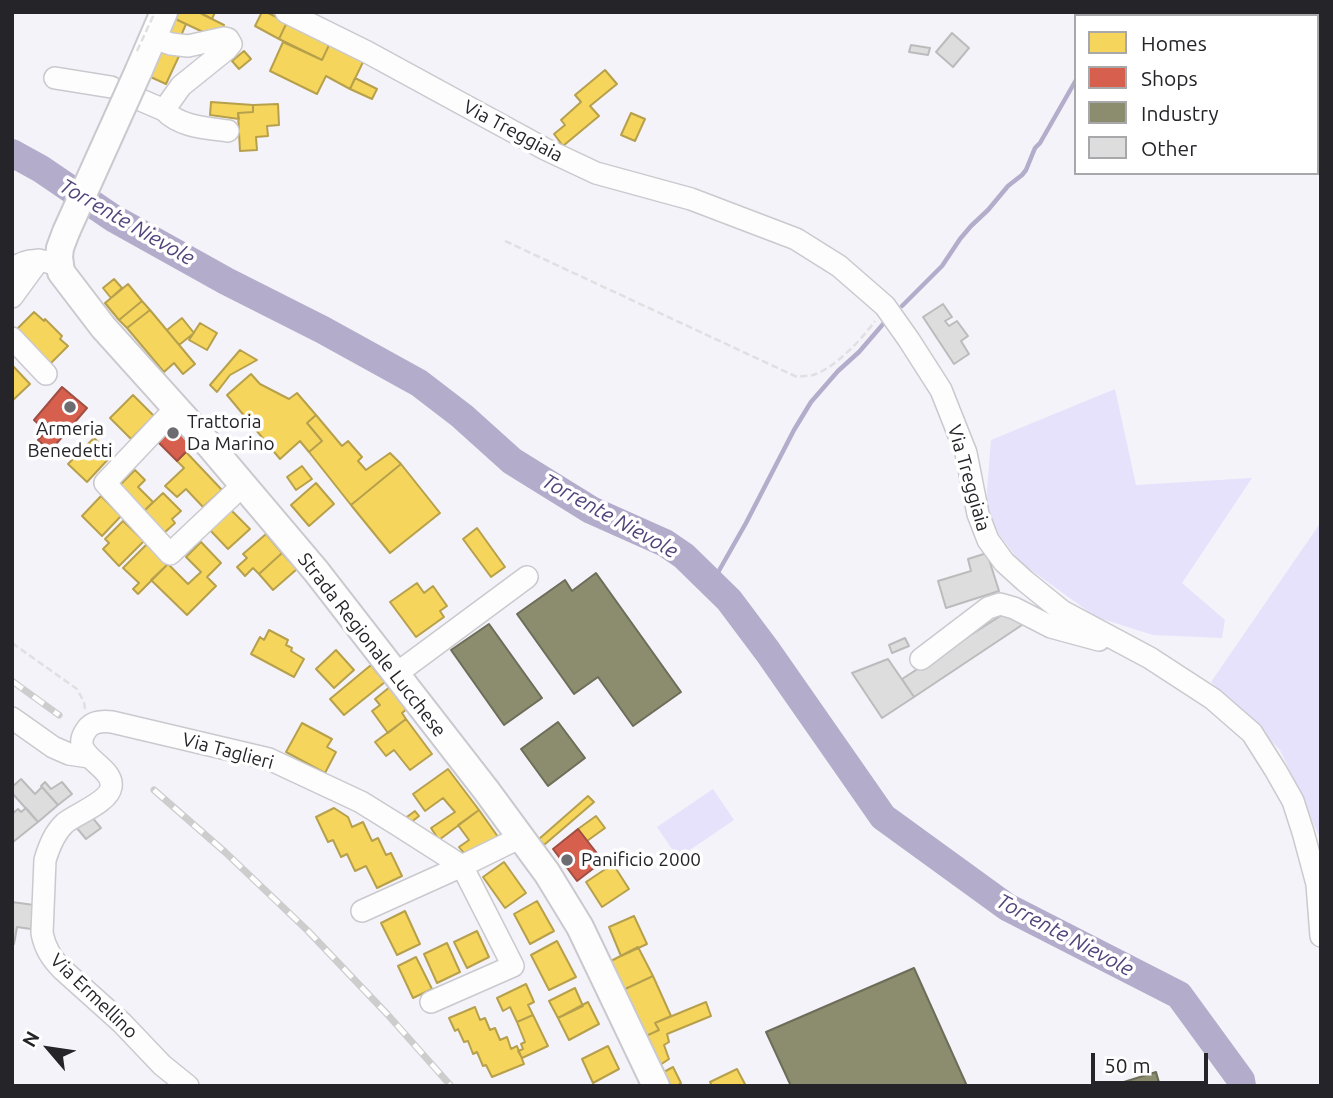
<!DOCTYPE html>
<style>
body{margin:0}
#map{position:relative;width:1333px;height:1098px;overflow:hidden;background:#f4f3f9;font-family:Ubuntu,sans-serif}
canvas{display:block}
.frame{position:absolute;inset:0;border:14px solid #252428;pointer-events:none}
.legend{position:absolute;left:1074px;top:14px;width:245px;height:161px;box-sizing:border-box;background:#fff;border:2px solid #a8a7a9;margin:0;padding:9px 12px;list-style:none;font-size:21px;color:#252428}
.legend li{display:flex;align-items:center;gap:14px;height:35px}
.legend b{width:35px;border:2px solid #a8a7a9}
.north{position:absolute;left:14px;top:1014px;width:70px;height:70px;-webkit-text-stroke:5px #fff;paint-order:stroke;rotate:299deg;font-size:19px;font-weight:700;line-height:28px;text-align:center;color:#252428}
.north::after{content:'';display:block;margin:auto;width:24px;height:32px;background:#252428;clip-path:polygon(50% 0,100% 100%,50% 72%,0 100%)}
.scale{position:absolute;left:1091px;top:1053px;width:117px;height:32px;box-sizing:border-box;border:4px solid #252428;border-top:0;padding-left:9px;font-size:21px;line-height:24px;white-space:nowrap;color:#252428;-webkit-text-stroke:5px #fff;paint-order:stroke}
</style>
<div id="map">
<canvas width="1333" height="1098"></canvas>
<div class="frame"></div>
<ul class="legend">
<li><b style="height:19px;background:#f6d55c"></b>Homes</li>
<li><b style="height:19px;background:#d6604d"></b>Shops</li>
<li><b style="height:19px;background:#8c8c6e"></b>Industry</li>
<li><b style="height:19px;background:#dedddd"></b>Other</li>
</ul>
<div class="north">N</div>
<div class="scale">50 m</div>
</div>
<script>
const ctx = document.querySelector('canvas').getContext('2d');
ctx.lineJoin = 'round';
function fillPath(path, color) {
  ctx.fillStyle = color;
  ctx.fill(path, 'evenodd');
}
function strokePath(path, color, width, dash) {
  ctx.strokeStyle = color;
  ctx.lineWidth = width;
  ctx.lineCap = dash ? 'butt' : 'round';
  ctx.setLineDash(dash || []);
  ctx.stroke(path);
}
function drawText(font, color, halo, rows, align = 'center') {
  ctx.font = font + ' Ubuntu,sans-serif';
  ctx.lineWidth = 7;
  ctx.setLineDash([]);
  ctx.textBaseline = 'middle';
  ctx.strokeStyle = halo;
  ctx.fillStyle = color;
  for (const [text, x, y, turn = 0] of rows) {
    ctx.save();
    ctx.translate(x, y);
    ctx.rotate((+turn || 0) * Math.PI / 180);
    ctx.textAlign = isNaN(turn) ? turn : align;
    if (halo) ctx.strokeText(text, 0, 0);
    ctx.fillText(text, 0, 0);
    ctx.restore();
  }
}
const green = new Path2D(`
 M 1115,389 L 1136,485 L 1252,478 L 1182,583 L 1225,620 L 1222,638 L 1153,635 L 1096,617 L 1020,562 L 985,516 L 991,440 Z
 M 1321,522 L 1321,840 L 1280,750 L 1211,682 Z
 M 713,789 L 734,820 L 678,858 L 657,827 Z`);
const homes = new Path2D(`
 M 171,12 L 198,12 L 224,25 L 218,39 L 169,16 Z
 M 201,12 L 215,12 L 212,19 L 201,13 Z
 M 262,12 L 266,12 L 287,22 L 279,39 L 255,26 Z
 M 169,16 L 186,24 L 178,43 L 160,35 Z
 M 287,22 L 330,43 L 322,60 L 279,39 Z
 M 283,42 L 322,60 L 330,43 L 364,60 L 350,89 L 326,76 L 317,94 L 270,71 Z
 M 157,46 L 179,56 L 166,84 L 144,74 Z
 M 244,51 L 251,59 L 239,69 L 232,61 Z
 M 605,70 L 617,84 L 590,106 L 599,116 L 563,146 L 554,134 L 565,125 L 561,120 L 581,102 L 575,95 Z
 M 355,78 L 377,89 L 372,99 L 350,89 Z
 M 211,102 L 253,105 L 253,112 L 238,113 L 239,119 L 210,115 Z
 M 278,104 L 279,125 L 267,126 L 268,136 L 256,137 L 257,150 L 240,151 L 238,113 L 253,112 L 253,105 Z
 M 631,113 L 645,119 L 635,141 L 621,135 Z
 M 114,279 L 122,288 L 111,298 L 103,288 Z
 M 128,284 L 142,301 L 119,320 L 105,303 Z
 M 142,301 L 150,310 L 127,328 L 119,320 Z
 M 150,310 L 195,364 L 183,374 L 174,363 L 164,372 L 127,328 Z
 M 34,312 L 44,321 L 45,319 L 62,336 L 60,339 L 68,346 L 47,367 L 12,334 Z
 M 182,318 L 194,333 L 179,345 L 167,330 Z
 M 200,323 L 217,333 L 207,350 L 189,340 Z
 M 240,350 L 257,360 L 230,375 L 217,392 L 210,385 Z
 M 12,365 L 30,384 L 12,401 Z
 M 251,374 L 260,384 L 289,399 L 297,393 L 316,415 L 307,423 L 322,441 L 309,452 L 300,441 L 280,459 L 227,395 Z
 M 133,395 L 154,416 L 131,439 L 110,418 Z
 M 316,415 L 342,446 L 348,441 L 362,457 L 358,461 L 366,470 L 390,453 L 401,464 L 351,505 L 309,452 L 322,441 L 307,423 Z
 M 94,438 L 112,455 L 87,482 L 68,464 Z
 M 186,452 L 222,490 L 203,507 L 186,489 L 177,497 L 165,486 L 184,468 L 177,461 Z
 M 401,464 L 440,513 L 390,553 L 351,505 Z
 M 302,466 L 312,479 L 296,490 L 287,477 Z
 M 135,470 L 145,480 L 138,487 L 153,502 L 143,512 L 118,487 Z
 M 316,483 L 334,504 L 309,526 L 291,505 Z
 M 163,493 L 181,511 L 172,519 L 175,523 L 164,533 L 143,512 Z
 M 101,496 L 121,516 L 102,536 L 82,516 Z
 M 230,509 L 250,529 L 228,549 L 209,529 Z
 M 123,521 L 144,541 L 119,566 L 103,549 L 109,543 L 105,539 Z
 M 477,528 L 505,567 L 491,577 L 463,539 Z
 M 266,534 L 282,553 L 259,574 L 253,568 L 245,576 L 237,567 L 247,558 L 243,554 Z
 M 201,542 L 221,563 L 207,577 L 216,586 L 187,615 L 151,580 L 168,564 L 188,584 L 201,572 L 186,557 Z
 M 147,544 L 168,564 L 138,594 L 133,589 L 139,583 L 123,568 Z
 M 282,553 L 297,569 L 273,590 L 259,574 Z
 M 417,583 L 424,593 L 433,586 L 447,606 L 440,611 L 444,617 L 416,637 L 390,602 Z
 M 269,630 L 288,640 L 286,645 L 292,648 L 291,651 L 304,659 L 294,677 L 251,654 L 260,637 L 264,640 Z
 M 336,650 L 354,670 L 334,688 L 316,669 Z
 M 371,665 L 385,682 L 344,715 L 330,699 Z
 M 391,686 L 408,708 L 402,713 L 406,719 L 388,733 L 372,711 L 380,705 L 375,699 Z
 M 406,719 L 432,754 L 410,770 L 394,750 L 386,756 L 375,742 Z
 M 302,723 L 332,739 L 327,747 L 336,752 L 325,773 L 286,752 Z
 M 448,769 L 479,810 L 439,840 L 431,828 L 455,812 L 443,798 L 425,811 L 413,794 Z
 M 588,796 L 594,802 L 544,845 L 539,839 Z
 M 334,808 L 348,817 L 352,827 L 363,822 L 372,841 L 378,838 L 386,855 L 391,853 L 402,876 L 377,888 L 366,866 L 355,871 L 347,854 L 341,857 L 333,840 L 328,842 L 316,817 Z
 M 479,810 L 501,841 L 467,857 L 459,847 L 469,840 L 458,825 Z
 M 415,811 L 419,816 L 409,824 L 404,819 Z
 M 596,816 L 605,828 L 587,841 L 578,829 Z
 M 504,862 L 526,893 L 505,908 L 483,877 Z
 M 613,864 L 629,889 L 602,907 L 586,882 Z
 M 537,901 L 554,931 L 530,944 L 514,914 Z
 M 405,911 L 420,944 L 397,955 L 381,923 Z
 M 634,916 L 647,944 L 621,956 L 609,927 Z
 M 477,931 L 489,957 L 467,968 L 454,942 Z
 M 557,941 L 576,977 L 549,990 L 531,955 Z
 M 447,943 L 460,972 L 437,983 L 424,954 Z
 M 638,947 L 653,976 L 623,990 L 609,962 Z
 M 416,957 L 432,989 L 413,998 L 398,966 Z
 M 653,976 L 671,1016 L 655,1023 L 659,1030 L 646,1036 L 623,990 Z
 M 526,984 L 534,1002 L 528,1005 L 533,1015 L 517,1022 L 510,1007 L 503,1011 L 497,998 Z
 M 575,988 L 583,1006 L 558,1018 L 549,1001 Z
 M 588,1002 L 599,1024 L 569,1040 L 558,1018 Z
 M 706,1002 L 711,1016 L 667,1034 L 669,1042 L 664,1045 L 669,1059 L 660,1065 L 646,1036 L 659,1030 L 655,1023 Z
 M 475,1007 L 480,1020 L 485,1018 L 490,1030 L 495,1028 L 500,1040 L 507,1037 L 511,1049 L 517,1046 L 524,1064 L 492,1077 L 486,1065 L 483,1066 L 477,1052 L 473,1054 L 468,1041 L 464,1042 L 458,1029 L 455,1031 L 449,1018 Z
 M 533,1015 L 548,1046 L 522,1058 L 518,1051 L 523,1049 L 521,1044 L 525,1042 L 517,1022 Z
 M 608,1046 L 619,1069 L 593,1083 L 582,1059 Z
 M 673,1067 L 681,1083 L 677,1086 L 668,1086 L 662,1073 Z
 M 737,1069 L 746,1086 L 712,1086 L 710,1082 Z`);
const shops = new Path2D(`
 M 62,387 L 87,408 L 50,451 L 38,440 L 46,431 L 34,420 Z
 M 169,422 L 193,445 L 177,461 L 154,438 Z
 M 578,829 L 603,861 L 577,881 L 553,849 Z`);
const industry = new Path2D(`
 M 596,573 L 681,692 L 633,726 L 598,677 L 574,694 L 517,614 L 565,580 L 572,591 Z
 M 489,624 L 542,698 L 504,725 L 451,650 Z
 M 558,722 L 585,758 L 548,786 L 521,749 Z
 M 914,968 L 967,1086 L 791,1086 L 766,1032 Z
 M 1156,1072 L 1160,1086 L 1111,1086 Z`);
const stream = new Path2D(`
 M 902,306 L 942,266 L 960,239 L 971,226 L 988,210 L 1008,186 L 1022,175 L 1026,170 L 1035,148 L 1040,143 L 1076,80
 M 712,583 L 746,523 L 794,430 L 811,402 L 838,371 L 859,352 L 884,323`);
const river = new Path2D(`
 M 12,153 L 41,169 L 113,218 L 226,281 L 323,330 L 419,383 L 462,416 L 512,461 L 591,510 L 665,543 L 684,556 L 729,600 L 768,652 L 883,817 L 1007,907 L 1179,995 L 1241,1080 L 1242,1086`);
const building = new Path2D(`
 M 1249,12 L 1282,12 L 1274,16 L 1250,16 Z
 M 952,33 L 969,48 L 953,67 L 936,52 Z
 M 911,45 L 930,48 L 928,55 L 909,52 Z
 M 943,304 L 952,317 L 945,321 L 949,326 L 957,321 L 968,336 L 961,341 L 969,354 L 954,364 L 923,317 Z
 M 987,553 L 999,591 L 946,608 L 938,581 L 971,571 L 968,559 Z
 M 1005,613 L 1009,618 L 1016,613 L 1022,625 L 914,697 L 902,679 Z
 M 905,638 L 909,646 L 892,653 L 889,645 Z
 M 888,659 L 914,697 L 882,718 L 852,673 Z
 M 21,779 L 35,794 L 42,787 L 58,805 L 38,822 L 12,793 L 12,787 Z
 M 45,782 L 51,789 L 62,782 L 72,794 L 58,805 L 41,786 Z
 M 26,808 L 38,822 L 13,842 L 12,814 L 18,809 L 21,812 Z
 M 91,816 L 101,828 L 86,839 L 76,827 Z
 M 12,902 L 34,905 L 31,929 L 17,927 L 14,944 L 12,944 Z`);
const path = new Path2D(`
 M 1298,16 L 1304,12
 M 505,241 L 797,377 C 802,376 808,376 813,375 C 834,369 863,338 875,321
 M 12,643 L 77,689 L 84,702 L 85,709`);
const minor = new Path2D(`
 M 286,12 L 367,52 L 545,149 L 596,173 L 691,199 L 796,239 L 839,266 L 885,306 L 909,340 L 941,390 L 966,453 L 978,514 L 988,540 L 1004,562 L 1025,581 L 1062,611 L 1150,658 L 1213,699 L 1252,733 L 1276,771 L 1293,801 L 1303,832 L 1317,884 L 1321,936
 M 1211,12 L 1216,16
 M 55,78 L 111,87
 M 1317,78 L 1321,79
 M 136,98 L 164,110 L 181,86 L 227,49 L 231,44 L 228,39 L 224,38 L 188,46 L 171,44 L 153,38
 M 164,110 C 180,127 206,128 228,131
 M 12,269 C 28,257 42,259 59,266
 M 12,297 L 39,260
 M 12,338 L 46,374
 M 176,408 L 105,483 L 170,554 L 243,485
 M 921,659 L 988,608 L 1000,604 L 1014,608 L 1051,627 L 1099,640
 M 396,674 L 527,577
 M 12,718 L 53,747 L 69,754 L 89,757
 M 362,911 L 462,866 L 521,837
 M 188,1086 L 162,1065 L 122,1023 L 63,970 C 52,959 45,949 42,933 L 45,860 C 49,847 54,833 65,823 C 76,814 109,802 111,787 C 115,765 66,756 87,729 C 93,721 103,721 112,722 L 269,759 L 361,802 L 398,825 L 462,866 L 513,966 L 431,1002`);
const major = new Path2D(`
 M 139,70 L 164,12
 M 66,232 L 60,248 L 59,257 L 61,272 L 103,327 L 211,447 L 316,571 L 486,790 L 547,873 L 580,927 L 656,1086`);
const highway = new Path2D(`
 M 1099,12 L 1104,16
 M 1144,12 L 1150,16
 M 1317,123 L 1321,126
 M 1317,153 L 1321,155`);
const rail = new Path2D(`
 M 12,681 L 59,715
 M 154,790 L 225,852 L 308,931 L 388,1015 L 451,1086`);
const pathBridge = new Path2D(`
 M 137,51 L 155,12`);
const majorBridge = new Path2D(`
 M 66,232 L 139,70`);
const markers = [
 [70,407,7,"#6d6c71"],
 [173,433,7,"#6d6c71"],
 [567,860,7,"#6d6c71"]
];
const streetNames = [
 ["Via Treggiaia",513,131,28],
 ["Via Treggiaia",969,478,74],
 ["Strada Regionale Lucchese",372,645,52],
 ["Via Taglieri",228,751,15],
 ["Via Ermellino",94,996,44]
];
const poiNames = [
 ["Trattoria",187,422],
 ["Da Marino",187,444],
 ["Armeria",70,429,"center"],
 ["Benedetti",70,451,"center"],
 ["Panificio 2000",581,860]
];
const waterNames = [
 ["Torrente Nievole",127,222,30],
 ["Torrente Nievole",610,516,29],
 ["Torrente Nievole",1065,935,28]
];
fillPath(green, '#e6e2fb');
fillPath(homes, '#f6d55c');
strokePath(homes, '#b7a04c', 2);
fillPath(shops, '#d6604d');
strokePath(shops, '#a14e42', 2);
fillPath(industry, '#8c8c6e');
strokePath(industry, '#6d6d59', 2);
strokePath(stream, '#b3adcb', 4.5);
strokePath(river, '#b3adcb', 28);
fillPath(building, '#dedddd');
strokePath(building, '#bcbbbc', 2);
strokePath(minor, '#cac9ce', 24);
strokePath(major, '#cac9ce', 30);
strokePath(highway, '#cac9ce', 33);
strokePath(path, '#e0dfe2', 2.5, [7, 3.5]);
strokePath(minor, '#fdfdfe', 21);
strokePath(major, '#fdfdfe', 26);
strokePath(highway, '#fdfdfe', 30);
strokePath(rail, '#cdcdce', 7);
strokePath(rail, '#fff', 4.5, [13]);
strokePath(majorBridge, '#cac9ce', 30, []);
strokePath(pathBridge, '#e0dfe2', 2.5, [7, 3.5]);
strokePath(majorBridge, '#fdfdfe', 26);
for (const [x, y, r, color] of markers) {
  const dot = new Path2D();
  dot.arc(x, y, r, 0, 2 * Math.PI);
  ctx.fillStyle = color;
  ctx.fill(dot);
  strokePath(dot, '#fff', 2.5);
}
drawText('19px', '#252428', '#fff', streetNames);
drawText('19px', '#252428', '#fff', poiNames, 'left');
drawText('italic 21px', '#52447b', '#fff', waterNames);
</script>
